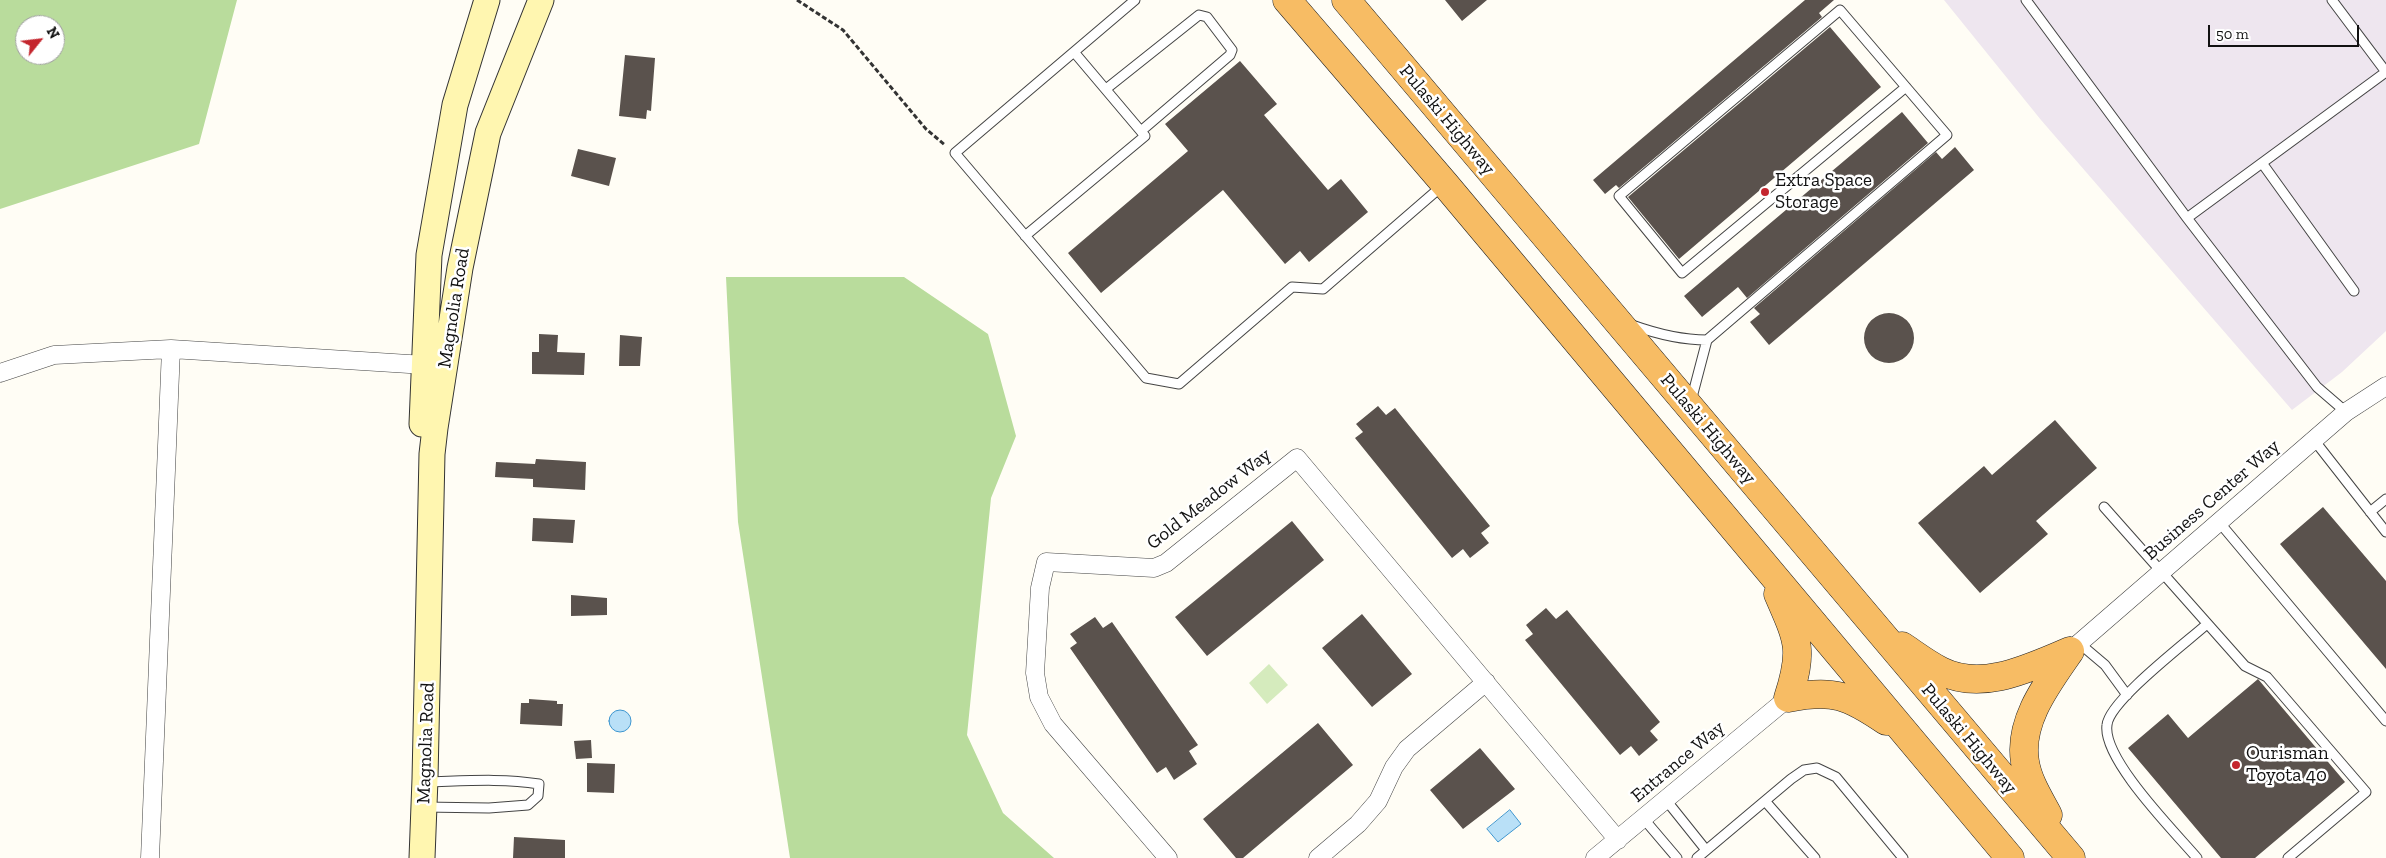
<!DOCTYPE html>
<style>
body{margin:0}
#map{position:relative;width:2386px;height:858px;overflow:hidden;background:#fffdf5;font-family:"Zilla Slab",serif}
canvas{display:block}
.north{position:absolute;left:15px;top:15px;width:50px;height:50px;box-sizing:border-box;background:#fff;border:1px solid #a0a0a0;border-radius:50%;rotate:61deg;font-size:14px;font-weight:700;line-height:20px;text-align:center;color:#111}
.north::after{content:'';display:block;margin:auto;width:18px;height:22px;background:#c4262e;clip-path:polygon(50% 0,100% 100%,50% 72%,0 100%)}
.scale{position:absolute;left:2208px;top:25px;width:151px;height:22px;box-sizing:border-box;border:2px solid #111;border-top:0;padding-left:6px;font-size:15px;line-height:18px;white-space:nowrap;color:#111;-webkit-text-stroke:4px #fff;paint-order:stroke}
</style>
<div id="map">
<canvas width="2386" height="858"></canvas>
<div class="north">N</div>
<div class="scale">50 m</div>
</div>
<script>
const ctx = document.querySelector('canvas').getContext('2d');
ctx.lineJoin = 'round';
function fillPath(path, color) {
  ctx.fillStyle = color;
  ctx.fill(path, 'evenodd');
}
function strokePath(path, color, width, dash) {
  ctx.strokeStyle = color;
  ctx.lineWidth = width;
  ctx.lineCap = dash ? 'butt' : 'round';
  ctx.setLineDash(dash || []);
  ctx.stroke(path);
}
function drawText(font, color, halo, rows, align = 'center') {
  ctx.font = font + ' "Zilla Slab",serif';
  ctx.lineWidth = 5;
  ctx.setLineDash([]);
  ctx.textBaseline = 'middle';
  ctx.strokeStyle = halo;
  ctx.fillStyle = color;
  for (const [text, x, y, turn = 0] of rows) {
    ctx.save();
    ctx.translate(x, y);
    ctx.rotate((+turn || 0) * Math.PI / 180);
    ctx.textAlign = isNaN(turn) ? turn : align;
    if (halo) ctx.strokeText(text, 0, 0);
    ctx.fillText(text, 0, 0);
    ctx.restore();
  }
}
const industrial = new Path2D(`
 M 1944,0 L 2386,0 L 2386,331 L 2342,372 L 2292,410 L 2041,120 Z`);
const green = new Path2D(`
 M 1269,664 L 1288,685 L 1267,704 L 1249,683 Z`);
const forest = new Path2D(`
 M 0,0 L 237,0 L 199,144 L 0,209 ZM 25,25 L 55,25 L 55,55 L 25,55 Z
 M 726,277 L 904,277 L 988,334 L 1016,436 L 991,498 L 967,735 L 1003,813 L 1054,858 L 790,858 L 738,522 Z`);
const water = new Path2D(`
 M609 721a11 11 0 1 1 22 0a11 11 0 1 1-22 0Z
 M 1510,810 L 1521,824 L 1498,842 L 1487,829 Z`);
const building = new Path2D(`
 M 1445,0 L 1487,0 L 1462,21 Z
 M 1805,0 L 1834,0 L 1819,13 L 1822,17 L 1619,188 L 1616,185 L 1605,194 L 1593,180 Z
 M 1830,27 L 1881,87 L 1679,259 L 1628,197 Z
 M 625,55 L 655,58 L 651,111 L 647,110 L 646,119 L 619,116 Z
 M 1240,61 L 1277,104 L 1264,115 L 1328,190 L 1341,179 L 1368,212 L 1309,262 L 1300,251 L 1285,264 L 1223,190 L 1101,293 L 1068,253 L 1188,151 L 1165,124 Z
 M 1902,112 L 1928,143 L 1747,298 L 1738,287 L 1702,317 L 1684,296 Z
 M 1955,147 L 1974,170 L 1769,345 L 1750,322 L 1760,314 L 1754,308 L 1936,152 L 1942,159 Z
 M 578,149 L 616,158 L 609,186 L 571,176 Z
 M1864 338a25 25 0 1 1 50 0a25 25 0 1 1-50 0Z
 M 539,334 L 558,335 L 557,352 L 585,353 L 584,375 L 532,374 L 532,352 L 539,352 Z
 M 620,335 L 642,337 L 640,366 L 619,366 Z
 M 1378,406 L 1386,415 L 1395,408 L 1490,526 L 1481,533 L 1489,543 L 1470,558 L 1463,549 L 1452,558 L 1355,438 L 1363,432 L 1356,424 Z
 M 2055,420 L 2097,468 L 2036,521 L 2048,534 L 1980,593 L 1918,523 L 1984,466 L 1992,475 Z
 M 536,459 L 586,462 L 585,490 L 533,487 L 533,479 L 495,477 L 496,462 L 535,464 Z
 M 2323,507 L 2386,581 L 2386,669 L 2280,544 Z
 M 533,518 L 575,520 L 573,543 L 532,541 Z
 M 1292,521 L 1324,560 L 1207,656 L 1175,617 Z
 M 571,595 L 607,598 L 607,615 L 571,616 Z
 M 1546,608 L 1556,619 L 1567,610 L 1660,722 L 1650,731 L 1658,740 L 1639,756 L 1631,746 L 1620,755 L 1525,640 L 1533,634 L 1526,625 Z
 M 1362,614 L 1412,674 L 1372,707 L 1322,648 Z
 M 1095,617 L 1103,628 L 1112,622 L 1198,745 L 1189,751 L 1197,764 L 1174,780 L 1166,767 L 1157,773 L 1070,648 L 1077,643 L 1070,634 Z
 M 2258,679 L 2345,782 L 2255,858 L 2221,858 L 2128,748 L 2168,714 L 2188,738 Z
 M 529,699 L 557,701 L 557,704 L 563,704 L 562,726 L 520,724 L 521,703 L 529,703 Z
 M 1318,723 L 1353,765 L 1243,858 L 1236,858 L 1203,819 Z
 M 591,740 L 592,758 L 576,759 L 574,741 Z
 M 1480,748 L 1515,789 L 1463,829 L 1430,790 Z
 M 587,763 L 615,764 L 614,793 L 587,792 Z
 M 514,837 L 565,840 L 565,858 L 513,858 Z`);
const path = new Path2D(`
 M 797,0 L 843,30 L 926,129 L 945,145`);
const service = new Path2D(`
 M 1135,0 L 955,153 L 1146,378 L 1179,384 L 1292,287 L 1323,289 L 1442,186
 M 2026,0 L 2187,218 L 2317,387 L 2346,412
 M 2332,0 L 2386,72
 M 1106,89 L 1199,15 L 1207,17 L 1232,50 L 1230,55 L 1141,131
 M 2262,163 L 2354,291
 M 2187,218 L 2386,72
 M 1025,236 L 1145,136 L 1074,52
 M 1632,325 C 1657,334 1680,340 1707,340
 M 1691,401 L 1707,340 L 1947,135 L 1840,10 L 1619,196 L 1682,273 L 1906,87
 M 2314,440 L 2386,532
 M 2104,507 L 2245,666 L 2267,677 L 2366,792 L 2288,858
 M 2370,512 L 2386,499
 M 2219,522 L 2386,721
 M 2079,643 L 2105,665 L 2127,695
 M 1666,800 L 1706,850
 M 1765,801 L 1815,858
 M 424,807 L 489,808 L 528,805 L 538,796 L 539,784 C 502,778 465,781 427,782
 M 1643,818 L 1677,858
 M 1697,858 L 1791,779 L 1804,770 L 1817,768 L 1836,777 L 1903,858
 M 2197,858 C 2175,832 2102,759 2107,725 C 2109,701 2187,642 2207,624`);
const minor = new Path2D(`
 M 0,373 L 54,355 L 171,349 L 425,365
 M 2070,651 L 2346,412 L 2386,386
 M 150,858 L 171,349
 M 1168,858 L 1053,724 L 1039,697 L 1035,673 L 1040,588 L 1046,562 L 1154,568 L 1166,563 L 1297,458 L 1618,840
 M 1318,858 L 1358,824 L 1378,801 L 1394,767 L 1407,749 L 1486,682
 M 1595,858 L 1788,698`);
const secondary = new Path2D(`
 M 422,424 L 429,255 L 455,105 L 487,0
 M 422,858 L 425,779 L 432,454 L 435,428 L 460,268 L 488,133 L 541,0`);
const trunk = new Path2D(`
 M 1287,0 L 1445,184 L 2010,858
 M 1346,0 L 2071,858
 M 1778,594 C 1798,640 1804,649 1788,698 C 1833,689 1848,695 1886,721
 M 1902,646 C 1914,654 1927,664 1941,671 C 1983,692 2031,667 2070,651
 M 2048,815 C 2039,798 2028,781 2025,762 C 2018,721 2048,683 2070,651`);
const markers = [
 [1765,192,5,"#c4262e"],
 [2236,765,5,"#c4262e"]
];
const streetNames = [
 ["Pulaski Highway",1447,120,50],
 ["Magnolia Road",454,308,-81],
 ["Pulaski Highway",1708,429,50],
 ["Gold Meadow Way",1209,499,-38],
 ["Business Center Way",2212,500,-41],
 ["Pulaski Highway",1969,739,50],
 ["Magnolia Road",426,743,-88],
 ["Entrance Way",1678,762,-40]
];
const poiNames = [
 ["Extra Space",1775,181],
 ["Storage",1775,203],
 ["Ourisman",2246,754],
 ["Toyota 40",2246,776]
];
fillPath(industrial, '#eee6ef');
fillPath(green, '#d5ebbd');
fillPath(forest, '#b9dc9c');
fillPath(water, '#b9e0f7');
strokePath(water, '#3f96cf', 1);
fillPath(building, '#5a524d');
strokePath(service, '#444', 11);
strokePath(minor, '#444', 19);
strokePath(secondary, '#333', 27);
strokePath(trunk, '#222', 29);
strokePath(path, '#333', 3, [5, 2.5]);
strokePath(service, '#fff', 9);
strokePath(minor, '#fff', 18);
strokePath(secondary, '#fff6b0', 25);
strokePath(trunk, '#f7bc64', 28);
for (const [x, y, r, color] of markers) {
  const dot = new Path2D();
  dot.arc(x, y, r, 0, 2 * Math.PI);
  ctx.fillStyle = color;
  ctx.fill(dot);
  strokePath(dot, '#fff', 2);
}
drawText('19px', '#111', '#fff', streetNames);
drawText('19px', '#111', '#fff', poiNames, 'left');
</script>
